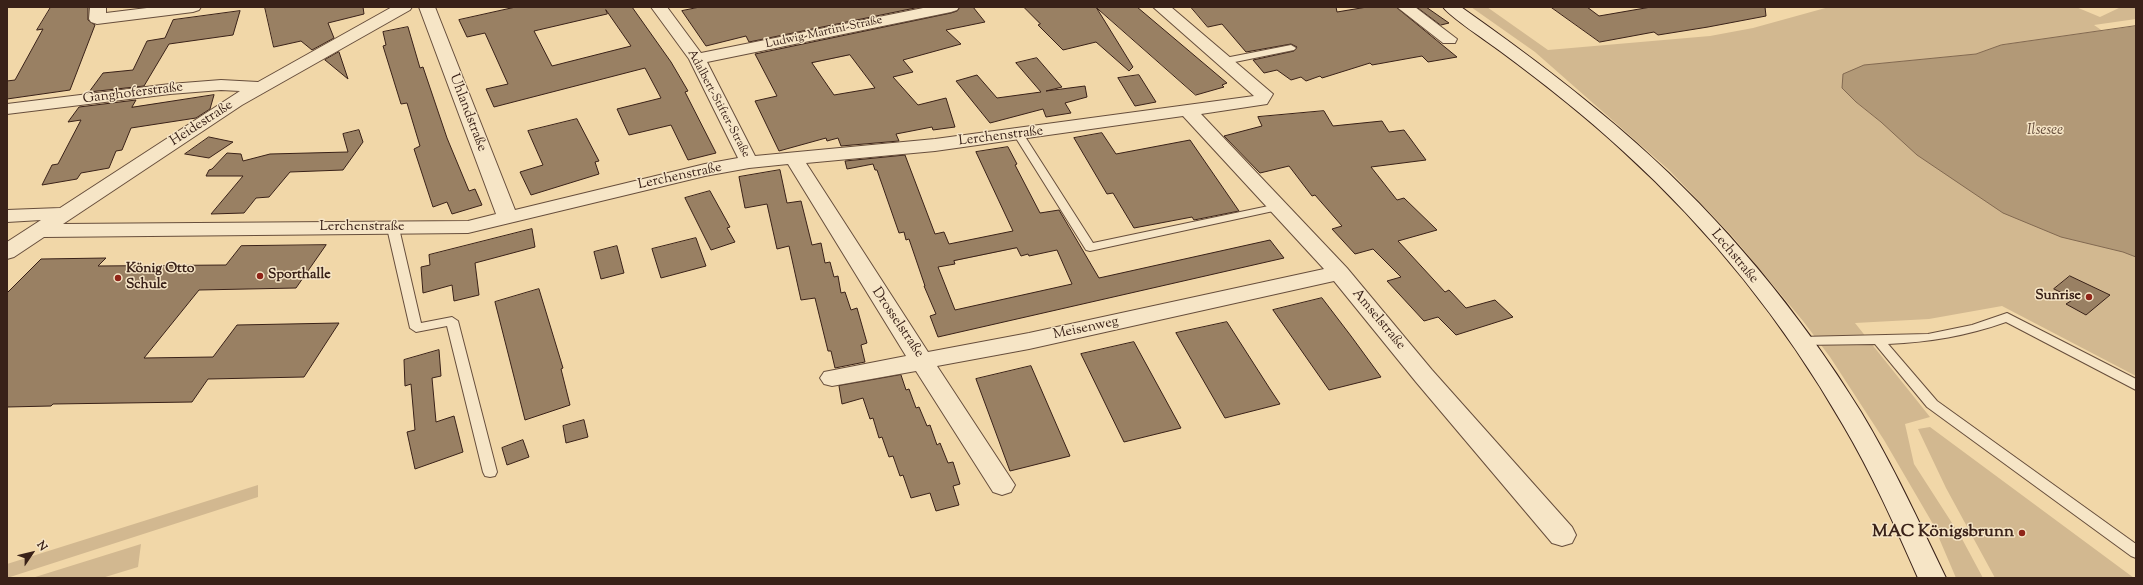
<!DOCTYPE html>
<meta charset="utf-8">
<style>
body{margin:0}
#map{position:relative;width:2143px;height:585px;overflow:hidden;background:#f1d7a8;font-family:"Sorts Mill Goudy",serif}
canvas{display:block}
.frame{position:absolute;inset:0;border:8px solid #392118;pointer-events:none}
.north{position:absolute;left:12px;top:533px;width:40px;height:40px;-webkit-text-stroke:3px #f6e5c6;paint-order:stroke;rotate:55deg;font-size:11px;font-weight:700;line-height:16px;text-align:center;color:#392118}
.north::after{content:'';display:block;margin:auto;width:14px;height:18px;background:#392118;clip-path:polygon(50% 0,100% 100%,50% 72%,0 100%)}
</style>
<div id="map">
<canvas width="2143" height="585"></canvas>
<div class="frame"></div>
<div class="north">N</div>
</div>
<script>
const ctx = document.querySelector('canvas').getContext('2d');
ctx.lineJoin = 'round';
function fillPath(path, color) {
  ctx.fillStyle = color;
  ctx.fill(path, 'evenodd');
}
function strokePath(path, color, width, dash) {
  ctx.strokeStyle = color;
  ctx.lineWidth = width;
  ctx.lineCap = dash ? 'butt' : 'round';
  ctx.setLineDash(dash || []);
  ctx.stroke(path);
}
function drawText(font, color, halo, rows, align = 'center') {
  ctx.font = font + ' "Sorts Mill Goudy",serif';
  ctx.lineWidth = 3;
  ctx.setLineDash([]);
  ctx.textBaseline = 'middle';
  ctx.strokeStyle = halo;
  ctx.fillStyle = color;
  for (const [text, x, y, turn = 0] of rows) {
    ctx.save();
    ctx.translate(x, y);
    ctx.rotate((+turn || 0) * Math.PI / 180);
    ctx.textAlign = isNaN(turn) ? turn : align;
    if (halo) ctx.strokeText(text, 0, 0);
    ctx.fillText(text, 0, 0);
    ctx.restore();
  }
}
const green = new Path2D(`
 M 1471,7 L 1487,7 L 1548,50 L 1710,36 L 1753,28 L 1829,7 L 2076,7 L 2100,17 L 2121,7 L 2136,7 L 2136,19 L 2094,25 L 2104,32 L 2001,45 L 1976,54 L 1864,65 L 1856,102 L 1881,122 L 2136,257 L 2136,376 L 2002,306 L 1929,319 L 1855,323 L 1930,417 L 1905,424 L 1914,464 L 1961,537 L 1983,578 L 1956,578 L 1933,524 L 1884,440 L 1830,357 L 1803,321 L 1733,237 L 1669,170 L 1535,52 Z
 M 1930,427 L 2134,578 L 1995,578 L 1946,488 L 1918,429 Z
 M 258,485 L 258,497 L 7,578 L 7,564 Z
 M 141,544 L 138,567 L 102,578 L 32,578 Z`);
const water = new Path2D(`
 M 2136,26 L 2136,257 L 2123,252 L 2061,237 L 2003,213 L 1917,155 L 1881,122 L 1856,102 L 1842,88 L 1843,74 L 1864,65 L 1976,54 L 2001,45 Z`);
const building = new Path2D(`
 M 51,7 L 88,7 L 88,20 L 95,25 L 70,90 L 7,99 L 7,81 L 15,80 L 43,29 L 37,30 Z
 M 265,7 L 363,7 L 364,14 L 328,23 L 334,38 L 312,50 L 301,41 L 274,47 Z
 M 516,7 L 632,7 L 671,62 L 688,91 L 685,92 L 716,153 L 688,160 L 671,125 L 629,135 L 617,109 L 661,98 L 645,68 L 494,107 L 486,89 L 508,84 L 485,33 L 467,37 L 459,20 ZM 606,10 L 631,46 L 552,66 L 534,31 L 607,14 Z
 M 700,7 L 920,7 L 749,42 L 746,36 L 706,46 L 682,11 Z
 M 960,7 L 973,7 L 985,22 L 946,30 L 961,44 L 903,60 L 913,72 L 893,77 L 918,105 L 946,98 L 955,127 L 933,130 L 932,127 L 896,134 L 899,141 L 841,146 L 838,138 L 827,141 L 826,138 L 779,151 L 755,101 L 777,96 L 755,54 L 951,13 L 957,11 ZM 850,55 L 875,88 L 834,95 L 812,63 Z
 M 1024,7 L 1096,7 L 1133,67 L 1129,71 L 1096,42 L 1063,50 L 1038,25 L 1040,24 Z
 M 1096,7 L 1137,7 L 1227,83 L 1222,85 L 1224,87 L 1196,95 Z
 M 1191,7 L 1336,7 L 1337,12 L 1367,7 L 1396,7 L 1457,57 L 1428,62 L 1422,56 L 1372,65 L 1370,63 L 1322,78 L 1320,76 L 1306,81 L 1301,77 L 1291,80 L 1277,70 L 1264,73 L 1253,60 L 1294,51 L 1297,47 L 1291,44 L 1246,52 L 1222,24 L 1208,27 Z
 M 1417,7 L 1426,7 L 1449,23 L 1441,25 Z
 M 1551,7 L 1587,7 L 1599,16 L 1651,7 L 1765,7 L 1766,16 L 1708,27 L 1658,35 L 1654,32 L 1600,42 Z
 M 240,11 L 233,35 L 169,44 L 144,86 L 89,92 L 103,73 L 133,70 L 147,41 L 165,38 L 173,20 Z
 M 408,27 L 420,68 L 423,67 L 447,138 L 469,191 L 475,189 L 482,205 L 452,214 L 447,202 L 433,207 L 414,149 L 420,146 L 407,103 L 401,104 L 383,46 L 386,45 L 383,32 Z
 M 339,52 L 348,79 L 325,60 Z
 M 1037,58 L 1062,87 L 1046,91 L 1085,86 L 1087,97 L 1065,103 L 1071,113 L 1046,117 L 1043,109 L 990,123 L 956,81 L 977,75 L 997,98 L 1041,92 L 1016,63 Z
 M 1139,75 L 1156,102 L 1135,106 L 1118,78 Z
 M 214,95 L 210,109 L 196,118 L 131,128 L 122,150 L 116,151 L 109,168 L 81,173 L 77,179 L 42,185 L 52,165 L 58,164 L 81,120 L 68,122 L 79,107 L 136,100 L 132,107 Z
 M 1324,111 L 1333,126 L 1382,121 L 1389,132 L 1404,130 L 1426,160 L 1371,167 L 1397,200 L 1404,198 L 1437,230 L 1398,241 L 1445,292 L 1449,290 L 1466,308 L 1495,300 L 1513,317 L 1456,335 L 1438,317 L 1424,321 L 1387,281 L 1401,277 L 1373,249 L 1355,254 L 1332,229 L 1342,226 L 1315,195 L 1312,196 L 1289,166 L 1260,173 L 1224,136 L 1262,126 L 1258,117 Z
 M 577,119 L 599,161 L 595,162 L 599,174 L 531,195 L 520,172 L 543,165 L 528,131 Z
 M 359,130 L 363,142 L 343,170 L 290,172 L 269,197 L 256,198 L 244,213 L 211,214 L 243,176 L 206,176 L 209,170 L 212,169 L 227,153 L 241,154 L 243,161 L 270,154 L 348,152 L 343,134 Z
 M 1102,133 L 1116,154 L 1190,140 L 1239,211 L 1194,220 L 1192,217 L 1134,228 L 1113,193 L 1107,194 L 1074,138 Z
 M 209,137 L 233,142 L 209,158 L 185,154 Z
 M 1008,147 L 1017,164 L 1015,165 L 1040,213 L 1059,210 L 1099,278 L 1270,240 L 1284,258 L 938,337 L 930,316 L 936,314 L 924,286 L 925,286 L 909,239 L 906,240 L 904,232 L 899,233 L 877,170 L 875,170 L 873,164 L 847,169 L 845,161 L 905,155 L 935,234 L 944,232 L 949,244 L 1013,231 L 976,152 ZM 1017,248 L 1021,256 L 1028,254 L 1029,256 L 1057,250 L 1072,284 L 955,310 L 938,267 L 955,264 L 954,261 Z
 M 780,170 L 787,203 L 801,201 L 812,245 L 821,243 L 825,263 L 830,262 L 834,277 L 838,276 L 841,293 L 845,292 L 851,310 L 857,308 L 867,343 L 861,345 L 865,362 L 835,368 L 831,351 L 828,351 L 815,298 L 801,300 L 789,246 L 777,249 L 767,204 L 745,208 L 739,177 Z
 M 710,191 L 730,227 L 727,228 L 735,242 L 711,250 L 685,198 Z
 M 532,229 L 535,247 L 475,263 L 479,295 L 454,301 L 452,285 L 423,293 L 421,267 L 430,265 L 429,255 Z
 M 696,238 L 706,266 L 661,278 L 652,249 Z
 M 326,245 L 296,288 L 199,290 L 144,358 L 213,357 L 237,325 L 339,323 L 304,377 L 208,379 L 192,402 L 53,404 L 51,406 L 7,407 L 7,293 L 41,259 L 106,258 L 98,266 L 226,265 L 241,246 Z
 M 617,246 L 624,273 L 601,279 L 594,252 Z
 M 2070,276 L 2110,295 L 2086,315 L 2066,304 L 2074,299 L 2054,289 Z
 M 539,289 L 563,368 L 561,369 L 570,405 L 525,420 L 495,302 Z
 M 1322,298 L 1351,336 L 1381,377 L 1329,390 L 1273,310 Z
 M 1227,322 L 1270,389 L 1280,404 L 1225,418 L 1176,333 Z
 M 1134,342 L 1181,428 L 1124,442 L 1081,354 Z
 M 439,350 L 441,376 L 432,378 L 436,422 L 454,416 L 463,452 L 415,469 L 407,432 L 415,430 L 411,384 L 405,386 L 404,360 Z
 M 1031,366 L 1070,456 L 1010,471 L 976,379 Z
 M 901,375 L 906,390 L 909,389 L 916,408 L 919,407 L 927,426 L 930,425 L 937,445 L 940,443 L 948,463 L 953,462 L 960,484 L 953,486 L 959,505 L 936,511 L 930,493 L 911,498 L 903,475 L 900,476 L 893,456 L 889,457 L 882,437 L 879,438 L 873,418 L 870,419 L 863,398 L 842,404 L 839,386 Z
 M 584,420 L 588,437 L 566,443 L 563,426 Z
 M 523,440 L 529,457 L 507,465 L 502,448 Z`);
const service = new Path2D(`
 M 1291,45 L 1296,48 L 1294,50 L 1225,64 L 1220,61 L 1225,58 Z
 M 1019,132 L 1024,135 L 1093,243 L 1278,204 L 1284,207 L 1278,210 L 1090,251 L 1086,250 L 1014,135 Z
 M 393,225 L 399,228 L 421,323 L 452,317 L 458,321 L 497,472 L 495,476 L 490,477 L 485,476 L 483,472 L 447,326 L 416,332 L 410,328 L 387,228 Z
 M 2007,313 L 2136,379 L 2136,390 L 2006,322 C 1966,336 1931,342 1888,344 L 1937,401 L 2136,544 L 2136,558 L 2131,556 L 1927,407 L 1875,344 L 1800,345 L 1794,341 L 1800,337 L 1928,334 L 1972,325 Z`);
const minor = new Path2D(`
 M 90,7 L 106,7 L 106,13 L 155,7 L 201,7 L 199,10 L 193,12 L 97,24 L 91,22 L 89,19 Z
 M 392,7 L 412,7 L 410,10 L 242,105 L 63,224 L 468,221 L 496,214 L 419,7 L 435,7 L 515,210 L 705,164 L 738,158 L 689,59 L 651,7 L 667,7 L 701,53 L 928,7 L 959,7 L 957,10 L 951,12 L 707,62 L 755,156 L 935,139 L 1254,96 L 1153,7 L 1171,7 L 1273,94 L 1267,104 L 1201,114 L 1347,268 L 1432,370 L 1572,527 L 1576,535 L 1572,543 L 1562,546 L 1552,543 L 1416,382 L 1334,281 L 1029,349 L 937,366 L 1015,485 L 1011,492 L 1002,495 L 993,492 L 916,371 L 832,386 L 824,384 L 820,378 L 824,372 L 906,356 L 788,164 L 749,168 L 705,176 L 468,233 L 44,237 L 14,257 L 7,259 L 7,242 L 41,220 L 7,222 L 7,210 L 60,208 L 240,91 L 221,90 L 170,94 L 7,114 L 7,104 L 170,84 L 221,80 L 258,82 ZM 1183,116 L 1324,269 L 1029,333 L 928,352 L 806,163 L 935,151 Z
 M 1397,7 L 1415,7 L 1457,39 L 1455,43 L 1443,43 Z`);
const secondary = new Path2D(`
 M 1443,7 L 1461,7 C 1522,50 1581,94 1636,143 C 1723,220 1800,313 1861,412 C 1893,465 1919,522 1946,578 L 1918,578 C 1895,526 1872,474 1843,425 C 1785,324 1710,230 1623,151 C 1584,115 1542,82 1500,51 C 1487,41 1451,18 1443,7 Z`);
const markers = [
 [260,276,4,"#8f2418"],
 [118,278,4,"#8f2418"],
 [2089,297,4,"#8f2418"],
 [2022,533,4,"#8f2418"]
];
const farStreetnames = [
 ["Ludwig-Martini-Straße",824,33,-12],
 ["Adalbert-Stifter-Straße",718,104,62]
];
const streetNames = [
 ["Ganghoferstraße",133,94,-7],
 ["Uhlandstraße",467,113,69],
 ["Heidestraße",202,124,-33],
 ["Lerchenstraße",1001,137,-7],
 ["Lerchenstraße",680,177,-12],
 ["Lerchenstraße",362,228],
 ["Lechstraße",1734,257,50],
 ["Amselstraße",1378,320,50],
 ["Drosselstraße",897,323,56],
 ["Meisenweg",1086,329,-12]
];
const poiNames = [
 ["König Otto",126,270],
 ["Schule",126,286],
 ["Sporthalle",268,276],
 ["Sunrise",2081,297,"right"]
];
const waterNames = [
 ["Ilsesee",2045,131]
];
const nearPoinames = [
 ["MAC Königsbrunn",2014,533]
];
fillPath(green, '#d2b890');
fillPath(water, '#b29977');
strokePath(water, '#826951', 1);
fillPath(building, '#998063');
strokePath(building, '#392118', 1);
strokePath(service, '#674e3c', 2);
strokePath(minor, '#674e3c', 2);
strokePath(secondary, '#392118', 2);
fillPath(service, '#f6e5c6');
fillPath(minor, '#f6e5c6');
fillPath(secondary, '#f6e5c6');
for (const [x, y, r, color] of markers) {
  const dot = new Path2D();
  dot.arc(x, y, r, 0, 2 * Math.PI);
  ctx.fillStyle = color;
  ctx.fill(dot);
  strokePath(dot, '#f6e5c6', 1.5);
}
drawText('12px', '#392118', '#f6e5c6', farStreetnames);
drawText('14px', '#392118', '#f6e5c6', streetNames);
drawText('bold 14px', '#392118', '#f6e5c6', poiNames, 'left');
drawText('italic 15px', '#634b39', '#f6e5c6', waterNames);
drawText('bold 17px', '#392118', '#f6e5c6', nearPoinames, 'right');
</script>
